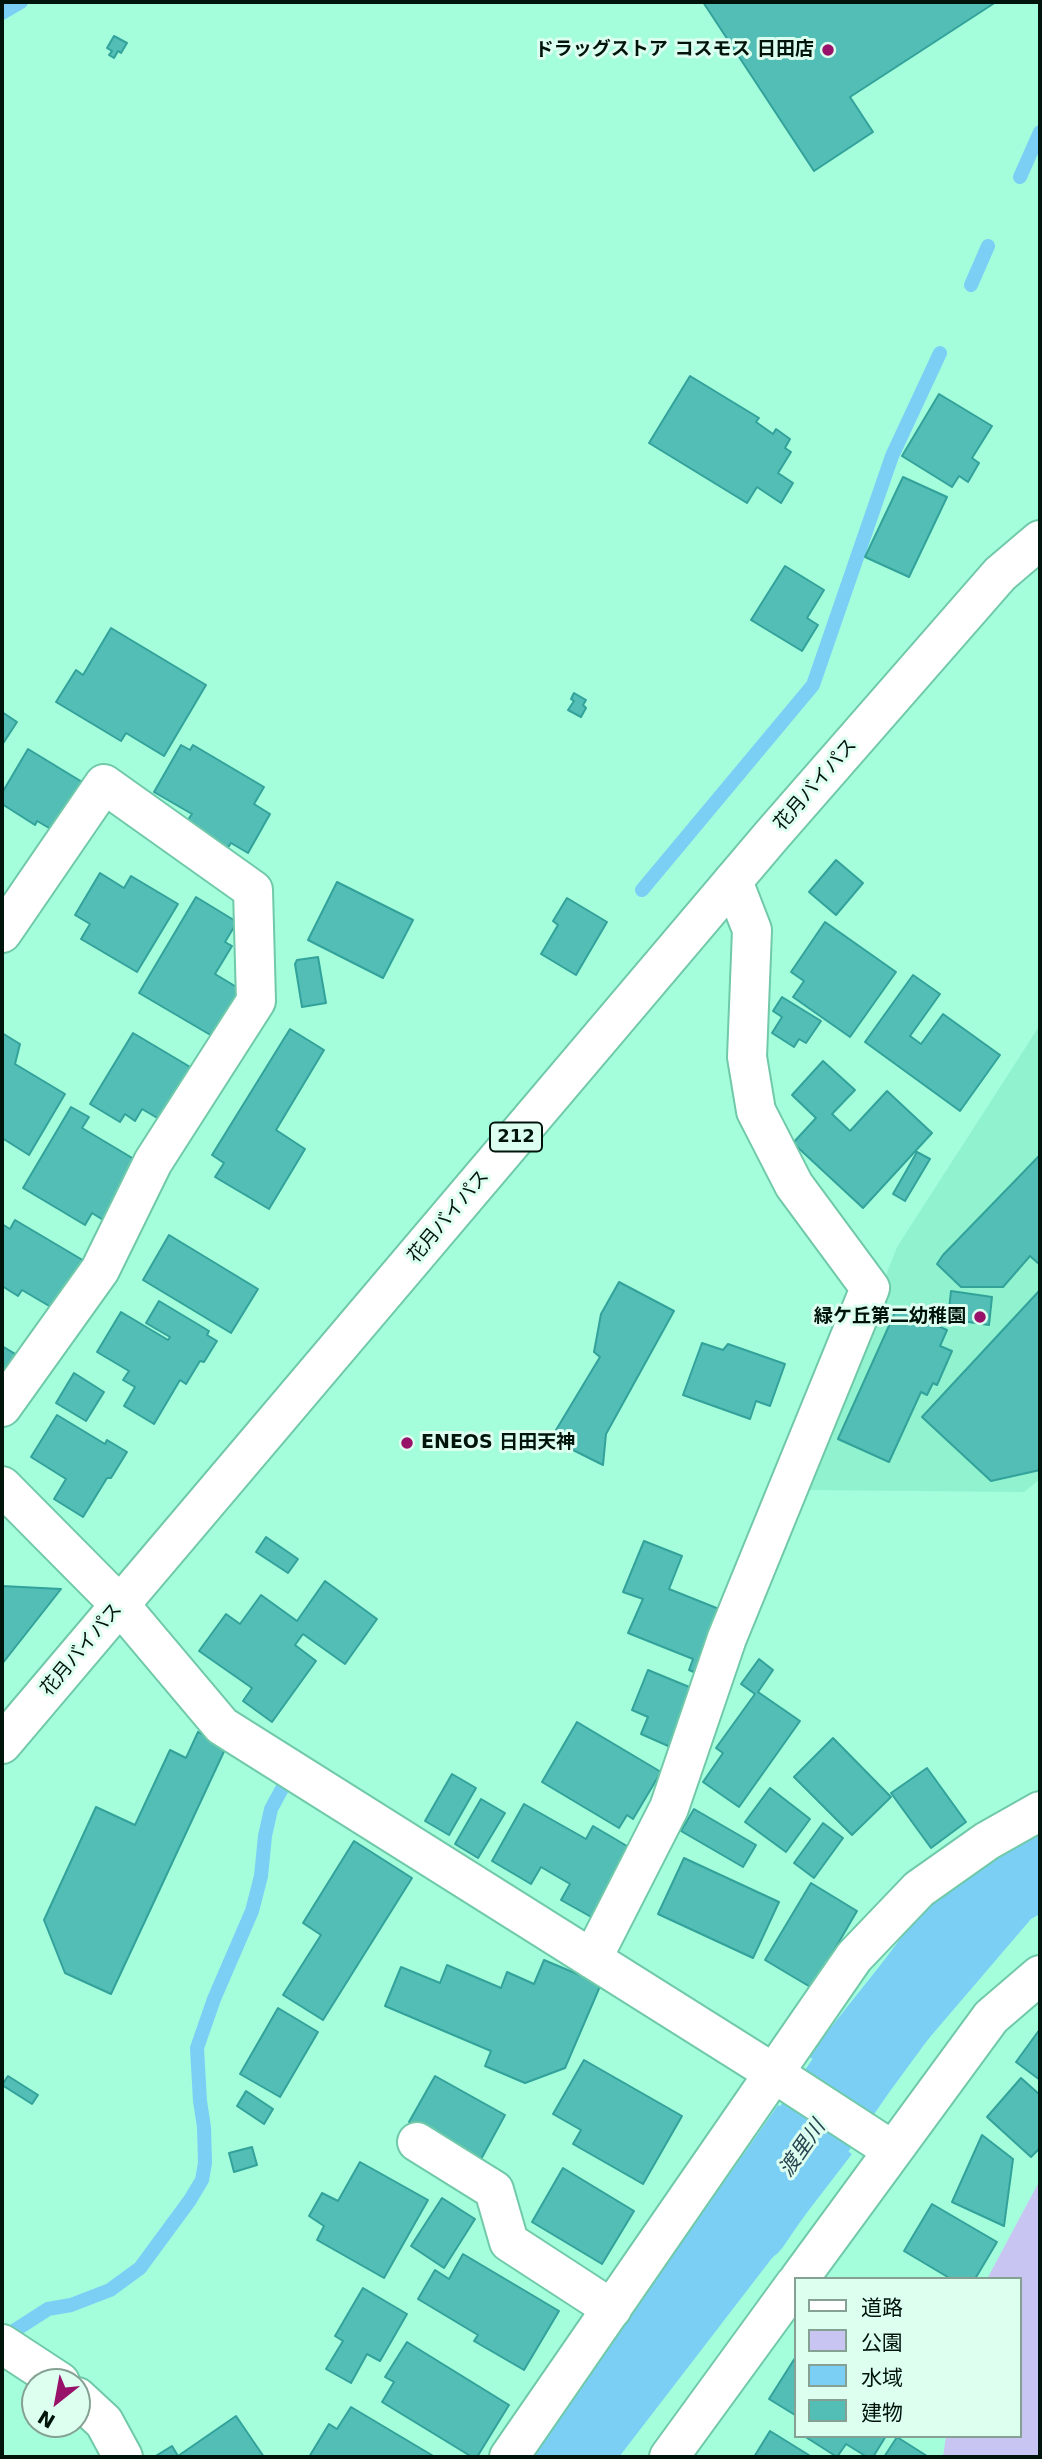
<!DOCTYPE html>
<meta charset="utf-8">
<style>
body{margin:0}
#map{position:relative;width:1042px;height:2459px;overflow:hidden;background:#a4fedc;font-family:"DejaVu Sans","Noto Sans JP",sans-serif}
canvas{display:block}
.frame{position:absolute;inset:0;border:4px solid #00140b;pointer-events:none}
.legend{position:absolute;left:794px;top:2277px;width:228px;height:161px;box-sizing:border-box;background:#ddfff0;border:2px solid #85a194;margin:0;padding:9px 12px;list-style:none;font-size:21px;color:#00140b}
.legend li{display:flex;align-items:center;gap:14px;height:35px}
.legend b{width:35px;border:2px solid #85a194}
.north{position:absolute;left:21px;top:2368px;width:70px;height:70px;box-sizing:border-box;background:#ddfff0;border:2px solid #85a194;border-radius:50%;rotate:211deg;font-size:19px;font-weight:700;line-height:28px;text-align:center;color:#00140b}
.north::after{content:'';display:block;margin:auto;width:24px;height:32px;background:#971268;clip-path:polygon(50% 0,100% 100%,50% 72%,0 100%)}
</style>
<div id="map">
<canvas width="1042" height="2459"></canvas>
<div class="frame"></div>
<ul class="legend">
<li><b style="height:9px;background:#fff"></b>道路</li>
<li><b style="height:19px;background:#c8c5f2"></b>公園</li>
<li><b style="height:19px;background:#7bcff4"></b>水域</li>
<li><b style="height:19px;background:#53beb5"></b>建物</li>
</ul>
<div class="north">N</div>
</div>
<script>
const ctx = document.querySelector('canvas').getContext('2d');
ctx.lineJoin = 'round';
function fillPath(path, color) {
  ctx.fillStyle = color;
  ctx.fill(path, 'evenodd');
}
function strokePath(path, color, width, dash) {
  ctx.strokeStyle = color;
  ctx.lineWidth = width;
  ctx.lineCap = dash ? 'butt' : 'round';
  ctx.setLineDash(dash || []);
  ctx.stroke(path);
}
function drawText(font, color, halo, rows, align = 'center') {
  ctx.font = font + ' "DejaVu Sans","Noto Sans JP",sans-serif';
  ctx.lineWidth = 6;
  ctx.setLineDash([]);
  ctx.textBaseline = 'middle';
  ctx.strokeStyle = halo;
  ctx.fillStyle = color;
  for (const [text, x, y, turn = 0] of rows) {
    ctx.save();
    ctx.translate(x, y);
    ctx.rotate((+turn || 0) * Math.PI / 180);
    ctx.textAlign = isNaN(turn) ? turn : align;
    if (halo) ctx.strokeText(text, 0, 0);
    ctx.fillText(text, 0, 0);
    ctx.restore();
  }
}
const built = new Path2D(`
 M 1040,1025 L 1040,1479 L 1024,1492 L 803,1490 L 897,1247 Z`);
const green = new Path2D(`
 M 1040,2180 L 1040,2457 L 943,2457 L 946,2436 L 1019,2436 L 1019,2279 L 987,2279 Z`);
const water = new Path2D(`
 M 1040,1830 L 1040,1914 L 1031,1919 L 877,2099 L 808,2056 L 910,1928 L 987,1862 Z
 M 778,2105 L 852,2154 L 619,2457 L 531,2457 Z`);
const stream = new Path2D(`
 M 2,13 L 21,2
 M 1020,177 L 1040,132
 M 971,285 L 988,246
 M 642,890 L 813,685 L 892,456 L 940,353
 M 6,2336 L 48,2309 L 71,2305 L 110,2290 L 140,2268 L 190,2200 L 202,2180 L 205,2163 L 204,2127 L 200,2101 L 197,2048 L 214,1999 L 252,1911 L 261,1876 L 265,1836 L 271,1809 L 283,1787`);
const river = new Path2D(`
 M 749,2224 L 854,2071 L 942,1951 L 1011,1876 L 1040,1862`);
const building = new Path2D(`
 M 703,2 L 996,2 L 850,97 L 873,132 L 814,171 Z
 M 114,36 L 127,43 L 121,53 L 118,51 L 114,58 L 109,55 L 112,51 L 107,48 Z
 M 690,376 L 759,418 L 756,422 L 773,434 L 776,429 L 790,439 L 785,448 L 791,452 L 778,473 L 793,483 L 781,503 L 757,487 L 747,503 L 649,443 Z
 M 939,394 L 992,426 L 972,458 L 979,463 L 968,482 L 959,476 L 952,487 L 902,456 Z
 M 903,477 L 947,497 L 909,577 L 865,557 Z
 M 785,566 L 824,590 L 807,618 L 818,625 L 802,651 L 751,620 Z
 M 111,628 L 206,685 L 164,756 L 126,733 L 121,741 L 56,702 L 76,670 L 83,675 Z
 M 574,693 L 586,700 L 583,705 L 586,708 L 581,717 L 568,710 L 574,701 L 571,699 Z
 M 2,712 L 17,722 L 2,745 Z
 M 181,745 L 190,750 L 193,745 L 264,787 L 254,804 L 270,814 L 248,853 L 231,843 L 227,849 L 185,824 L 192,814 L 154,792 Z
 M 28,749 L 92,788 L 63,836 L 37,821 L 35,825 L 2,804 L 2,793 Z
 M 836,860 L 863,883 L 836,915 L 809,892 Z
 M 100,873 L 124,888 L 131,876 L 178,904 L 137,972 L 81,939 L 90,924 L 75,915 Z
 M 337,882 L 413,920 L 383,978 L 308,940 Z
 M 196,897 L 237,922 L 225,942 L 232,946 L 215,974 L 253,997 L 219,1040 L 139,993 Z
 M 567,898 L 607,922 L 576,975 L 541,954 L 558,925 L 553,921 Z
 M 825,922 L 896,972 L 850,1037 L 793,997 L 804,981 L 791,972 Z
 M 318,957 L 326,1003 L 302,1007 L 295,964 L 297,960 Z
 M 913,975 L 940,994 L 910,1036 L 921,1044 L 943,1014 L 1000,1055 L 960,1111 L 865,1042 Z
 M 782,997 L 821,1021 L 806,1043 L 799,1039 L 794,1047 L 772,1033 L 782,1017 L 773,1011 Z
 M 290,1029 L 324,1050 L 276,1130 L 305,1149 L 269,1209 L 215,1177 L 224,1163 L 212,1155 Z
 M 2,1033 L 20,1044 L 15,1064 L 65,1094 L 29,1155 L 2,1138 Z
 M 133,1033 L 202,1074 L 171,1126 L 142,1109 L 135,1121 L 125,1114 L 120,1122 L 90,1104 Z
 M 823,1061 L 855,1090 L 832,1114 L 850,1131 L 887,1091 L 932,1133 L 863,1208 L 793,1143 L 816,1118 L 792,1095 Z
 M 71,1107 L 89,1117 L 82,1128 L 144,1165 L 108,1223 L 92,1213 L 85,1225 L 23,1188 Z
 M 917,1152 L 930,1159 L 905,1201 L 893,1194 Z
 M 1040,1155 L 1040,1262 L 1039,1264 L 1030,1256 L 1003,1287 L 961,1287 L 937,1264 L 943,1255 Z
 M 15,1220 L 91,1265 L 56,1310 L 22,1290 L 18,1296 L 2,1286 L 2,1224 L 10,1229 Z
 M 169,1235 L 258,1289 L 231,1333 L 143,1280 Z
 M 619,1282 L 674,1311 L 606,1434 L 603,1465 L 547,1437 L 558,1435 L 556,1430 L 600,1357 L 594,1352 L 601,1314 Z
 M 1040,1290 L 1040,1470 L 991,1481 L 922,1417 Z
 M 951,1291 L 992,1297 L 989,1325 L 948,1319 Z
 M 159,1301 L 209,1331 L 207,1335 L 217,1341 L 204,1362 L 200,1361 L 186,1384 L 180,1380 L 154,1424 L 124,1406 L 135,1387 L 123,1380 L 129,1371 L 97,1352 L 121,1312 L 168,1340 L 170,1337 L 146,1323 Z
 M 897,1308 L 947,1330 L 940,1346 L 952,1351 L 937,1385 L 933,1383 L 927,1395 L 921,1392 L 889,1462 L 838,1439 Z
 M 702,1343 L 723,1350 L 728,1344 L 785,1364 L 770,1406 L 756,1401 L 750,1419 L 683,1395 Z
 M 2,1346 L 17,1355 L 2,1380 Z
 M 74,1373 L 104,1392 L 86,1421 L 56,1403 Z
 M 57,1415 L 105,1444 L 107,1440 L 127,1452 L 111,1478 L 107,1478 L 83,1517 L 54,1499 L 66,1479 L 31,1457 Z
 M 266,1537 L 298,1559 L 288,1573 L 256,1552 Z
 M 644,1541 L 682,1556 L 669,1589 L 729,1613 L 703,1676 L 689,1670 L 693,1659 L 628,1633 L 643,1599 L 623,1592 Z
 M 325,1581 L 377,1619 L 345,1664 L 303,1634 L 295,1645 L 316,1661 L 272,1722 L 243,1701 L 252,1688 L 199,1651 L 226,1614 L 240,1624 L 261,1595 L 297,1621 Z
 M 2,1586 L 61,1589 L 2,1664 Z
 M 759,1659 L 773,1670 L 758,1692 L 800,1721 L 739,1807 L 703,1782 L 723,1753 L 716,1748 L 755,1694 L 741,1684 Z
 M 648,1670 L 699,1691 L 675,1749 L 641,1734 L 648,1717 L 632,1710 Z
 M 577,1722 L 661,1772 L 633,1819 L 627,1815 L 619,1828 L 542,1782 Z
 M 198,1732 L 227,1745 L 111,1994 L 65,1973 L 44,1920 L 96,1807 L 135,1825 L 170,1750 L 186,1758 Z
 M 833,1738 L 891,1797 L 852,1835 L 794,1777 Z
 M 927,1768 L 966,1822 L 931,1848 L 891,1793 Z
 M 452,1774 L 476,1788 L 449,1835 L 425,1821 Z
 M 770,1788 L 810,1819 L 786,1852 L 745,1822 Z
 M 481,1799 L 505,1813 L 478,1858 L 455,1844 Z
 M 524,1804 L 586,1839 L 593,1826 L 632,1849 L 593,1918 L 561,1900 L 570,1884 L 541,1867 L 531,1884 L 492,1861 Z
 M 694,1809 L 756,1845 L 743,1867 L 681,1831 Z
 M 823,1823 L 843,1838 L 814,1878 L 794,1863 Z
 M 354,1841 L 412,1878 L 323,2020 L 283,1995 L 321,1935 L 303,1923 Z
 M 684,1858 L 779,1902 L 753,1958 L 658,1914 Z
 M 811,1883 L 857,1911 L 812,1988 L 765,1960 Z
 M 544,1960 L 601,1984 L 565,2068 L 525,2083 L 485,2066 L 491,2051 L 385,2006 L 401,1967 L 440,1983 L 447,1965 L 501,1988 L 507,1972 L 534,1984 Z
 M 278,2008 L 318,2032 L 280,2097 L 240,2074 Z
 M 1040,2029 L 1040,2080 L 1016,2062 Z
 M 584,2060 L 682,2116 L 643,2184 L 573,2144 L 581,2130 L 553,2114 Z
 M 8,2076 L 38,2095 L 32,2104 L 2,2085 Z
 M 435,2076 L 505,2115 L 480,2161 L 409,2122 Z
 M 1021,2078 L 1040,2095 L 1040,2148 L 1031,2157 L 987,2117 Z
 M 246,2091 L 273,2109 L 264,2124 L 237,2106 Z
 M 982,2135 L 1013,2159 L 1004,2226 L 952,2202 Z
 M 252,2147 L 257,2165 L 234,2172 L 229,2153 Z
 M 360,2162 L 428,2200 L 384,2278 L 317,2240 L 324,2226 L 309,2216 L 322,2193 L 338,2201 Z
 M 563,2168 L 634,2211 L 602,2264 L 532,2222 Z
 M 442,2198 L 475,2219 L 444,2268 L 411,2246 Z
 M 932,2204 L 997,2242 L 975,2279 L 951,2279 L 904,2251 Z
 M 463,2254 L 559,2311 L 524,2370 L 474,2341 L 478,2335 L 418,2299 L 435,2270 L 449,2279 Z
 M 363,2288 L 407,2314 L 380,2361 L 367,2354 L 351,2383 L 326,2369 L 343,2341 L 335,2336 Z
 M 407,2342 L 509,2405 L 477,2457 L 472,2457 L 382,2402 L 394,2382 L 385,2377 Z
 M 795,2358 L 795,2415 L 769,2399 Z
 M 351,2407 L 435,2457 L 309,2457 L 329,2424 L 337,2429 Z
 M 236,2416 L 264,2457 L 154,2457 L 172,2446 L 178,2456 Z
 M 770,2431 L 812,2457 L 754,2457 Z
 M 804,2436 L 886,2436 L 873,2457 L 867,2457 L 846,2444 L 837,2457 Z
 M 897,2437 L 927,2456 L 926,2457 L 884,2457 Z`);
const minor = new Path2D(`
 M 2,933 L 104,784 L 253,890 L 256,1001 L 153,1162 L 100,1270 L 2,1407
 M 2,1486 L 120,1605 L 222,1726 L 775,2074 L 892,2150
 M 592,1959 L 669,1808 L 727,1638 L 870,1288 L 794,1185 L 756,1111 L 747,1057 L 752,930 L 733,881
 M 417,2142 L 494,2190 L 509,2242 L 612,2309
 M 799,2279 L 991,2017 L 1040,1975
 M 2,2344 L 60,2382
 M 77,2397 L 104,2422 L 123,2457
 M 669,2457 L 795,2284`);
const tertiary = new Path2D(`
 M 509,2457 L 854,1957 L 919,1889 L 987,1841 L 1040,1811`);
const trunk = new Path2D(`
 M 2,1744 L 772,835 L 1000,574 L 1040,540`);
const markers = [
 [828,50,7,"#971268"],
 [980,1317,7,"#971268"],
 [407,1443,7,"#971268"]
];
const shields = [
 [516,1137,52]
];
const shieldNames = [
 ["212",516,1137]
];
const poiNames = [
 ["ドラッグストア コスモス 日田店",814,50],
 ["緑ケ丘第二幼稚園",966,1317],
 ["ENEOS 日田天神",421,1443,"left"]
];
const streetNames = [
 ["花月バイパス",816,785,-49],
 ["花月バイパス",449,1217,-50],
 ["花月バイパス",82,1650,-50]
];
const waterNames = [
 ["渡里川",803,2149,-55]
];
fillPath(built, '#90f2ce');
fillPath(green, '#c8c5f2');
fillPath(water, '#7bcff4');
strokePath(stream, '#7bcff4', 14);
strokePath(river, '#7bcff4', 82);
fillPath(building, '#53beb5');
strokePath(building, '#32a29a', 2);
strokePath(minor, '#70c9a8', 42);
strokePath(tertiary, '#70c9a8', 42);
strokePath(trunk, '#70c9a8', 42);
strokePath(minor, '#fff', 38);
strokePath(tertiary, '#fff', 38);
strokePath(trunk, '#fff', 38);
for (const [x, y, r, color] of markers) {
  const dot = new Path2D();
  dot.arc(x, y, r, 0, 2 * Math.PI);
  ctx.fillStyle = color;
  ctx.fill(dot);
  strokePath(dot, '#ddfff0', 2.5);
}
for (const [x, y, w] of shields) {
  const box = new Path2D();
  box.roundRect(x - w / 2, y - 14.5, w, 29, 5);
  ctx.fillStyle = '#ddfff0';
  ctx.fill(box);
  strokePath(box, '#00140b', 2);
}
drawText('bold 18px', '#00140b', null, shieldNames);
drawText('bold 19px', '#00140b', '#ddfff0', poiNames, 'right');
drawText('19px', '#00140b', '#ddfff0', streetNames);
drawText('italic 21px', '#2a4551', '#ddfff0', waterNames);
</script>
